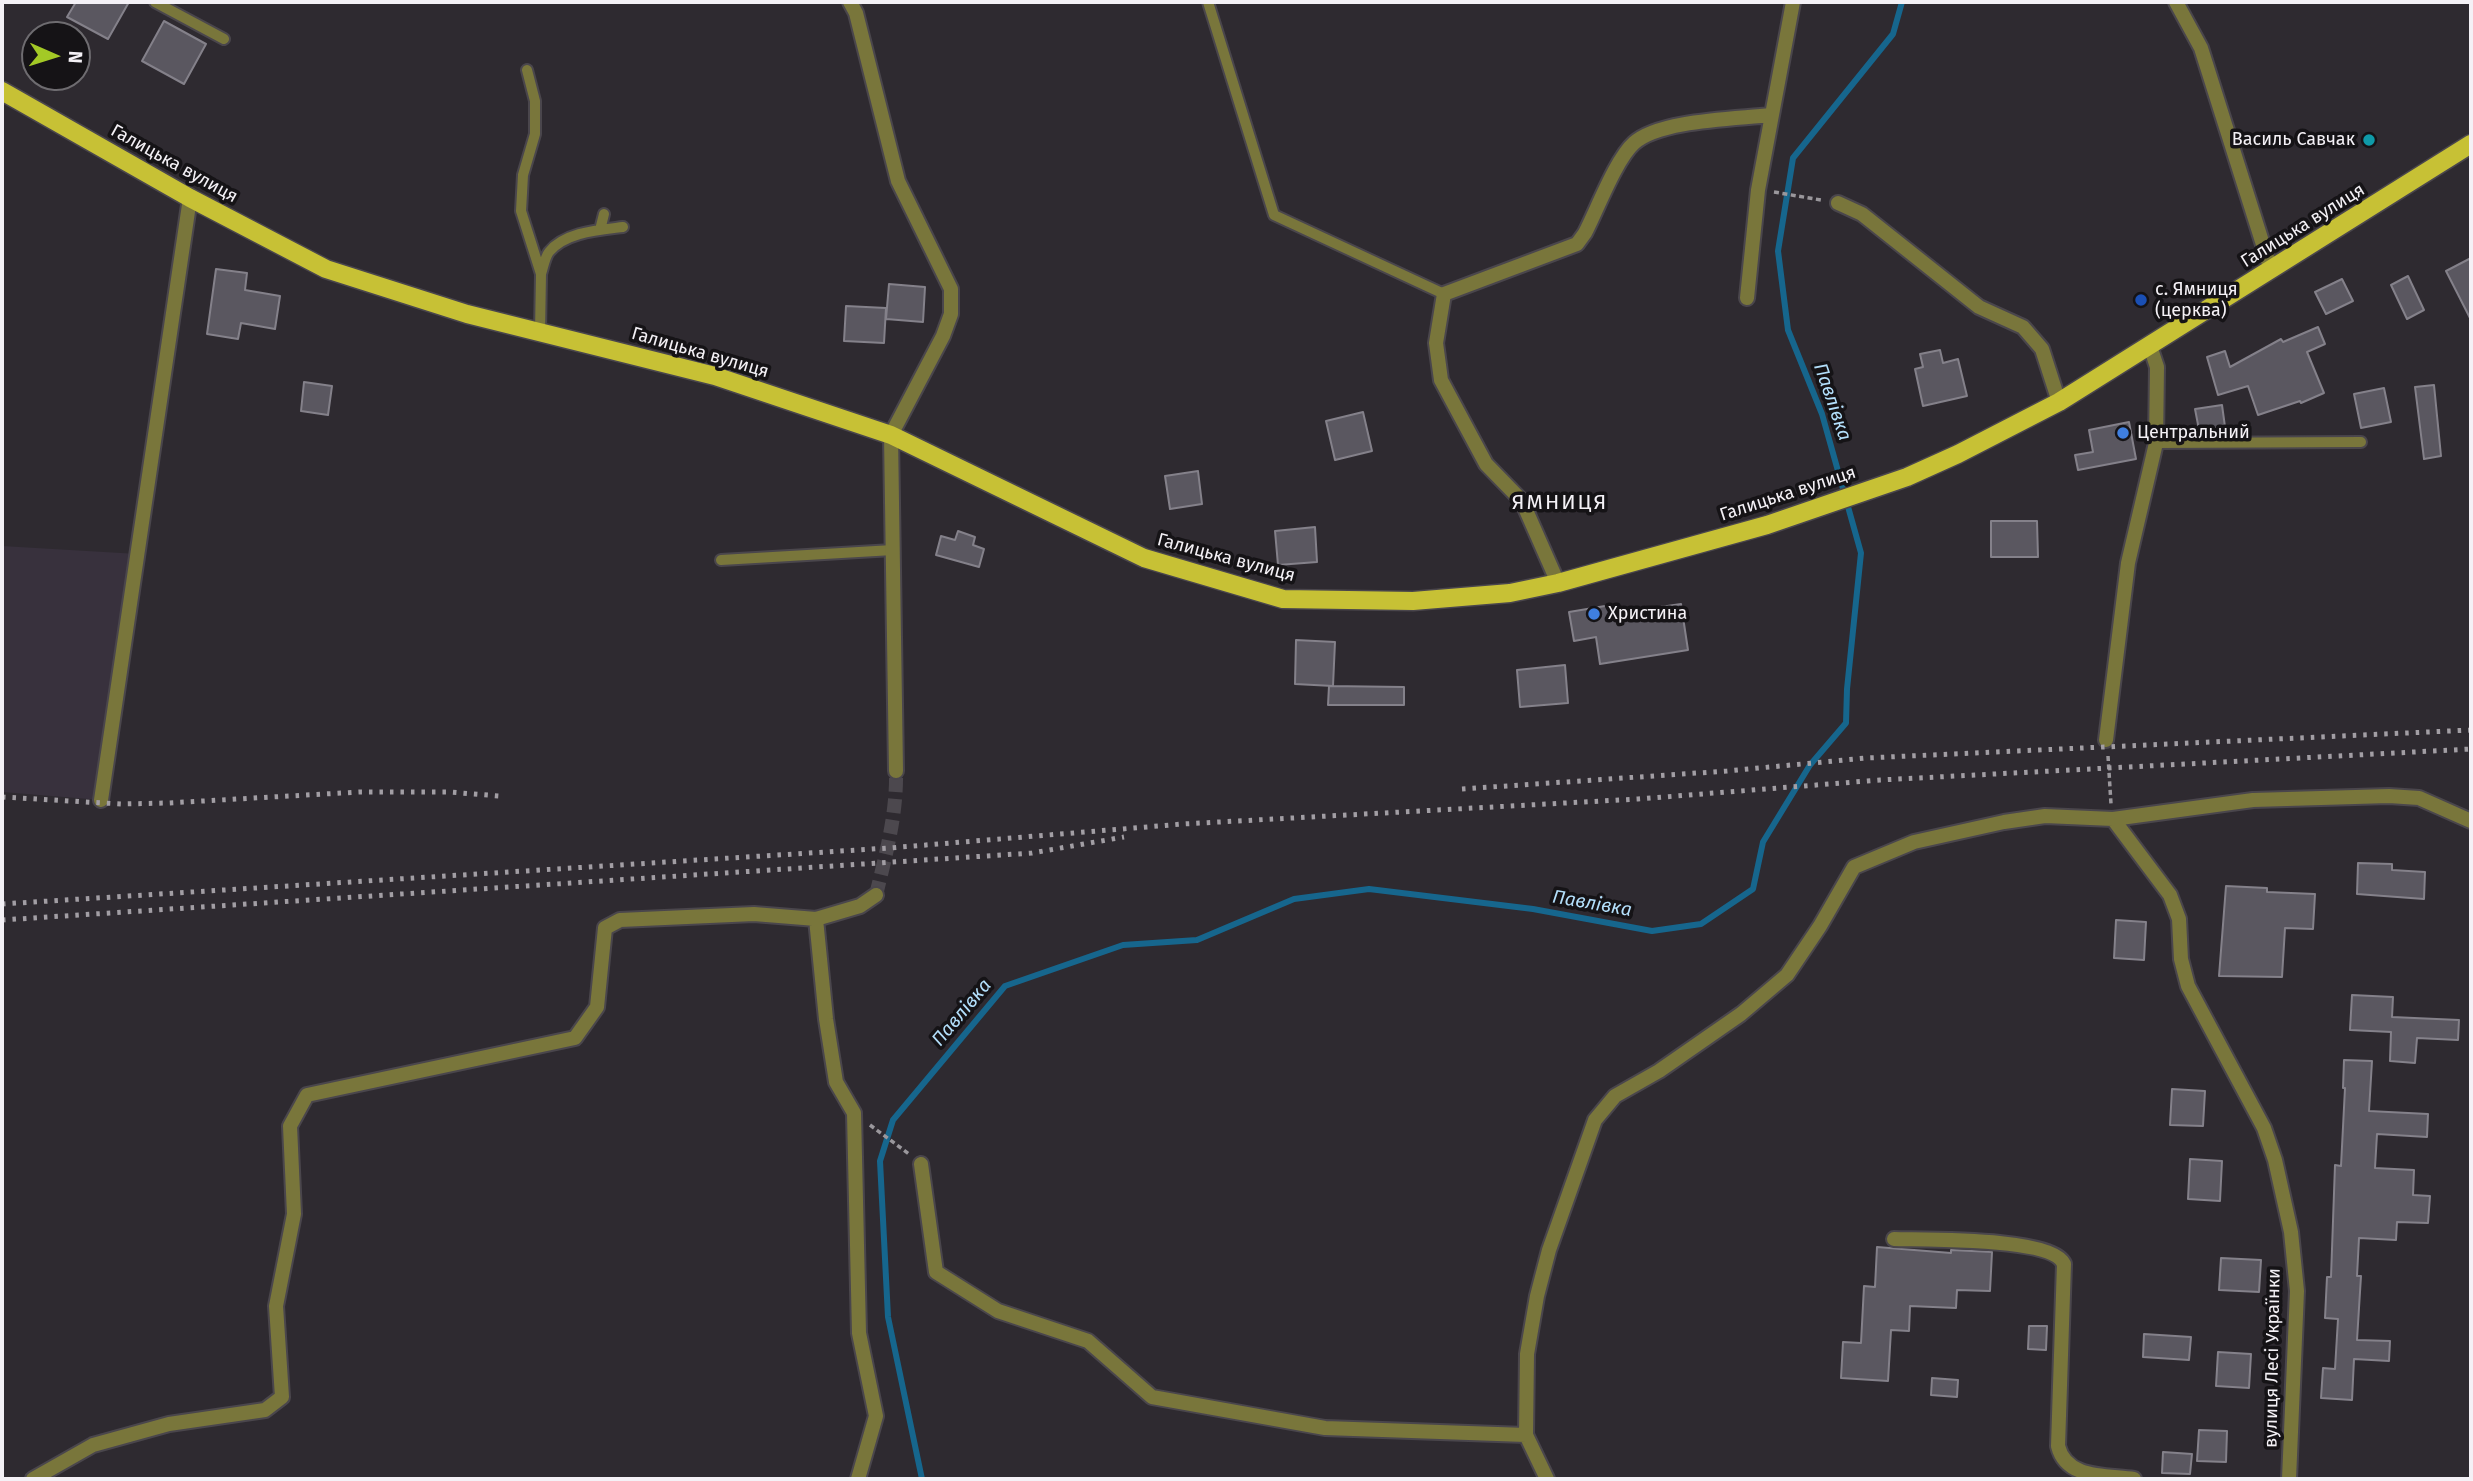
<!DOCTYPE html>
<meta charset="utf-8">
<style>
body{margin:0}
#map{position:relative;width:2473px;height:1481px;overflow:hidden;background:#2e2a30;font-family:"Fira Sans",sans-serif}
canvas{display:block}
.frame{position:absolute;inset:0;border:4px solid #f4f1f6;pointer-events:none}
.north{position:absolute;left:21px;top:21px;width:70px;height:70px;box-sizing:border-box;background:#151316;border:2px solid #6e6c70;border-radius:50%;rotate:93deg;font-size:19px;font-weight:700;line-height:28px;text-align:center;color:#f4f1f6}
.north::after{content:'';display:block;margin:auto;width:24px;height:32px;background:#a3c926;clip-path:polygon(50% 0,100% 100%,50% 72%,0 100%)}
</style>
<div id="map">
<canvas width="2473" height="1481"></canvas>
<div class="frame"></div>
<div class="north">N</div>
</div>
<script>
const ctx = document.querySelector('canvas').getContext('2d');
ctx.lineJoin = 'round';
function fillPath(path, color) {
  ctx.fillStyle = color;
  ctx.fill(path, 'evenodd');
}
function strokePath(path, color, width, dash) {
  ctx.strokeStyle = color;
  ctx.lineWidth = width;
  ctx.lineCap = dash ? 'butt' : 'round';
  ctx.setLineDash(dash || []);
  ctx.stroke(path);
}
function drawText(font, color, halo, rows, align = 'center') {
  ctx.font = font + ' "Fira Sans",sans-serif';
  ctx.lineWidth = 7;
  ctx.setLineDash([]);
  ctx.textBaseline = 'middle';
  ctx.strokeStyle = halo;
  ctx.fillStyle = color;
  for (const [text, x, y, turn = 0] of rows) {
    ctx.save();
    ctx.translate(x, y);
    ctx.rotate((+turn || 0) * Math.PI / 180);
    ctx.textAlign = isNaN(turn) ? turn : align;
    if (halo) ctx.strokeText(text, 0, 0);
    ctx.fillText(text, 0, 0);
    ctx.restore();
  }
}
const built = new Path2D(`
 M 2,546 L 138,554 L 101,800 L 2,792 Z`);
const stream = new Path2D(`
 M 922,1479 L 888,1317 L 880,1161 L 893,1120 L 1005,986 L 1123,945 L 1197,940 L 1294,899 L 1369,889 L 1533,909 L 1652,931 L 1701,924 L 1753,889 L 1763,842 L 1810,765 L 1846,723 L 1847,689 L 1861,553 L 1822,414 L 1788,330 L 1778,251 L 1793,158 L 1893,34 L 1902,2`);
const building = new Path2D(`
 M 76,2 L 129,2 L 108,39 L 67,17 Z
 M 164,21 L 206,44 L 184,84 L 142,61 Z
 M 2471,258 L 2471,320 L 2446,271 Z
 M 216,269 L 247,273 L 245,290 L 280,296 L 275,329 L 241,323 L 238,339 L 207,334 Z
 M 2408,276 L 2424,310 L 2407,319 L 2391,285 Z
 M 2342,279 L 2353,301 L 2326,314 L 2315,292 Z
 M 889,284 L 925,287 L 923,322 L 886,319 Z
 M 846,306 L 886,308 L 884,343 L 844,341 Z
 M 2318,327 L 2325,344 L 2307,352 L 2324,393 L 2301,403 L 2300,401 L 2258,415 L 2248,386 L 2218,395 L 2207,357 L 2225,351 L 2230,367 L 2281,339 L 2283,342 Z
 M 1940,350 L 1943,363 L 1958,359 L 1967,396 L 1923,406 L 1915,369 L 1923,367 L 1920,354 Z
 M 304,382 L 332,386 L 328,415 L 301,411 Z
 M 2434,385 L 2441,456 L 2424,459 L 2415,387 Z
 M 2384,388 L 2391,422 L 2361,428 L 2354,394 Z
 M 2222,405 L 2226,434 L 2200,435 L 2195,409 Z
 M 1363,412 L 1372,451 L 1335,460 L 1326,421 Z
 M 2129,422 L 2136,459 L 2078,470 L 2075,455 L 2093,452 L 2089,430 Z
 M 1198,471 L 1202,504 L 1170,509 L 1165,476 Z
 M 1991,521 L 2037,521 L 2038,557 L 1991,557 Z
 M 1315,527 L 1317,562 L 1278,565 L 1275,531 Z
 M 958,531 L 975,537 L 973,545 L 984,549 L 979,567 L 936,555 L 941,536 L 955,540 Z
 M 1681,604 L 1688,650 L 1600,664 L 1596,637 L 1574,641 L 1569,612 L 1611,605 L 1612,614 Z
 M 1296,640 L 1335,642 L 1333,686 L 1295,684 Z
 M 1565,665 L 1568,703 L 1520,707 L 1517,670 Z
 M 1329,686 L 1404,687 L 1404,705 L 1328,705 Z
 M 2358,863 L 2392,864 L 2392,870 L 2425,872 L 2424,899 L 2357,894 Z
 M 2226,886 L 2267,888 L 2267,892 L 2315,894 L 2313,929 L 2285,928 L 2282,977 L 2219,976 Z
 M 2116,920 L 2146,922 L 2144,960 L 2114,958 Z
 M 2352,995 L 2393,997 L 2392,1017 L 2459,1020 L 2458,1040 L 2417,1038 L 2415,1063 L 2390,1061 L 2391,1032 L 2350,1030 Z
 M 2344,1060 L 2372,1061 L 2369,1111 L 2428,1114 L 2427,1137 L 2377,1134 L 2375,1168 L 2414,1170 L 2413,1195 L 2430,1196 L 2428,1223 L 2397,1222 L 2396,1240 L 2359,1238 L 2357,1276 L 2361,1276 L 2357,1340 L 2390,1341 L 2389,1361 L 2354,1359 L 2352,1400 L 2321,1398 L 2323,1368 L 2335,1369 L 2338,1319 L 2325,1318 L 2327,1277 L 2331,1277 L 2335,1165 L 2341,1166 L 2345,1088 L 2343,1088 Z
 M 2172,1089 L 2205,1091 L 2203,1126 L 2170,1125 Z
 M 2190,1159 L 2222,1161 L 2220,1201 L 2188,1199 Z
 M 1877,1247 L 1951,1253 L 1951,1250 L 1992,1252 L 1990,1291 L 1957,1290 L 1956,1308 L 1910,1306 L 1909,1331 L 1891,1330 L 1888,1381 L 1841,1378 L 1843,1342 L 1861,1343 L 1864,1286 L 1875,1287 Z
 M 2221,1258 L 2261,1260 L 2259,1292 L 2219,1290 Z
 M 2029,1326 L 2047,1326 L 2046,1350 L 2028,1349 Z
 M 2144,1334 L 2191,1337 L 2189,1360 L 2143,1357 Z
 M 2218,1352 L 2251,1354 L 2249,1388 L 2216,1386 Z
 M 1932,1378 L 1958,1380 L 1957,1397 L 1931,1395 Z
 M 2199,1430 L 2227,1431 L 2226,1462 L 2197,1461 Z
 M 2163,1452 L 2192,1454 L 2190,1474 L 2162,1473 Z`);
const minorTunnel = new Path2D(`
 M 876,895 C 886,854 897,814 896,771`);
const path = new Path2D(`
 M 1774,192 L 1821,200
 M 2108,756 L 2111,804
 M 870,1125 L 909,1154`);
const service = new Path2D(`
 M 155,2 L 224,39
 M 1208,2 L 1274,215 L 1444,294
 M 527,70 L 535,101 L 535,134 L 523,175 L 521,211 L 541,274 L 540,332
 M 600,230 L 604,214
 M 541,274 C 543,268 545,257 549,252 C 565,232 599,230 623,227
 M 2156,443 L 2361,442
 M 721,560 L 893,550`);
const minor = new Path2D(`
 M 850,2 L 856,13 L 898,181 L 951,289 L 951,314 L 943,336 L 891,435 L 896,771
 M 2176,2 L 2201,48 L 2271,270
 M 1838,203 L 1862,214 L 1979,307 L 2023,327 L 2042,349 L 2059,402
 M 1747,298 L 1758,190 L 1793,2
 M 1558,583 L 1522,501 L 1486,464 L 1441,380 L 1436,343 L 1444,294 L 1577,244 L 1585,233 C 1597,210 1616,159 1634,143 C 1659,120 1735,119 1770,115
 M 2106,740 L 2128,563 L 2156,443 L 2157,367 L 2150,346
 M 101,800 L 190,198
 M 2113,819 L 2170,895 L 2179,919 L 2181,959 L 2188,986 L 2264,1128 L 2275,1160 L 2291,1232 L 2297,1291 L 2289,1479
 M 816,919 L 860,906 L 876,895
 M 921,1164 L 936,1272 L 998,1311 L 1088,1341 L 1152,1397 L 1325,1428 L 1526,1435
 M 1894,1239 C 1924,1240 2053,1237 2064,1264 L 2058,1446 C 2066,1479 2105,1475 2134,1479
 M 33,1479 L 93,1445 L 169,1424 L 265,1410 L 282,1397 L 276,1306 L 294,1214 L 290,1126 L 307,1095 L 575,1038 L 597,1007 L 605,928 L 620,920 L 754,914 L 816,919 L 826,1019 L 836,1082 L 854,1113 L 859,1333 L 876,1416 L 858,1479
 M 1547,1479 L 1526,1435 L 1527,1354 L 1537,1296 L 1549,1250 L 1595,1120 L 1615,1096 L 1659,1071 L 1741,1014 L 1787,975 L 1820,926 L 1854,867 L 1914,842 L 2004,822 L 2045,816 L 2113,819 L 2253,800 L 2389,796 L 2419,798 L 2471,821`);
const primary = new Path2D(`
 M 2,91 L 190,198 L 326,269 L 467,314 L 715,376 L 891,435 L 1144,558 L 1283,599 L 1413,601 L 1510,593 L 1558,583 L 1767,525 L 1907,477 L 1958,454 L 2059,402 L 2471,144`);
const rail = new Path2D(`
 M 1462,789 L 1727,771 L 1866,758 L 2471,730
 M 2,797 L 121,804 L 168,803 L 359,792 L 449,792 L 499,796
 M 2,904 L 889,848 L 1183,824 L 1638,799 L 1880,780 L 2471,749
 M 2,920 L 1032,853 L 1124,837`);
const markers = [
 [2369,140,7,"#0f9aa8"],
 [2141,300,7,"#1a4fb4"],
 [2123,433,7,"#3f7fe0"],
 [1594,614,7,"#3f7fe0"]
];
const poiNames = [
 ["Василь Савчак",2355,140,"right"],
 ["с. Ямниця",2155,290],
 ["(церква)",2155,311],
 ["Центральний",2137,433],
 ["Христина",1608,614]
];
const streetNames = [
 ["Галицька вулиця",174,164,29],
 ["Галицька вулиця",2303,226,-32],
 ["Галицька вулиця",700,353,16],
 ["Галицька вулиця",1788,494,-18],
 ["Галицька вулиця",1226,558,15],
 ["вулиця Лесі Українки",2273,1358,-89]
];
const waterNames = [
 ["Павлівка",1832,402,71],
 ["Павлівка",1592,904,10],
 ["Павлівка",962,1013,-50]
];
const quarterNames = [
 ["ЯМНИЦЯ",1560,503]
];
fillPath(built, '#38313d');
strokePath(stream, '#16668d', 6);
fillPath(building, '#5a5760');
strokePath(building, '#84818a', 2);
strokePath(minorTunnel, '#4c484e', 14, [14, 7]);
strokePath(service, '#4a464c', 14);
strokePath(minor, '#4a464c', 18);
strokePath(primary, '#4a464c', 21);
strokePath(path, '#9a979c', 3.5, [5, 3.5]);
strokePath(service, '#79763b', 10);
strokePath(minor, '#79763b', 14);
strokePath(primary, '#c7c135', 18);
strokePath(rail, '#a29ea4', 5, [3.5, 7]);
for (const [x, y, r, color] of markers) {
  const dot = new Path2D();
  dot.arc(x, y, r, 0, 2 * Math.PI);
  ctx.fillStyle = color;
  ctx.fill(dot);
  strokePath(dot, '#151316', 2.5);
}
drawText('18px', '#f4f1f6', '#151316', poiNames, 'left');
drawText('18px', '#f4f1f6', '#151316', streetNames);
drawText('italic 19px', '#b3dffb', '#151316', waterNames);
ctx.letterSpacing = '2px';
drawText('21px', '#f4f1f6', '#151316', quarterNames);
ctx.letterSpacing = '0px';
</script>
